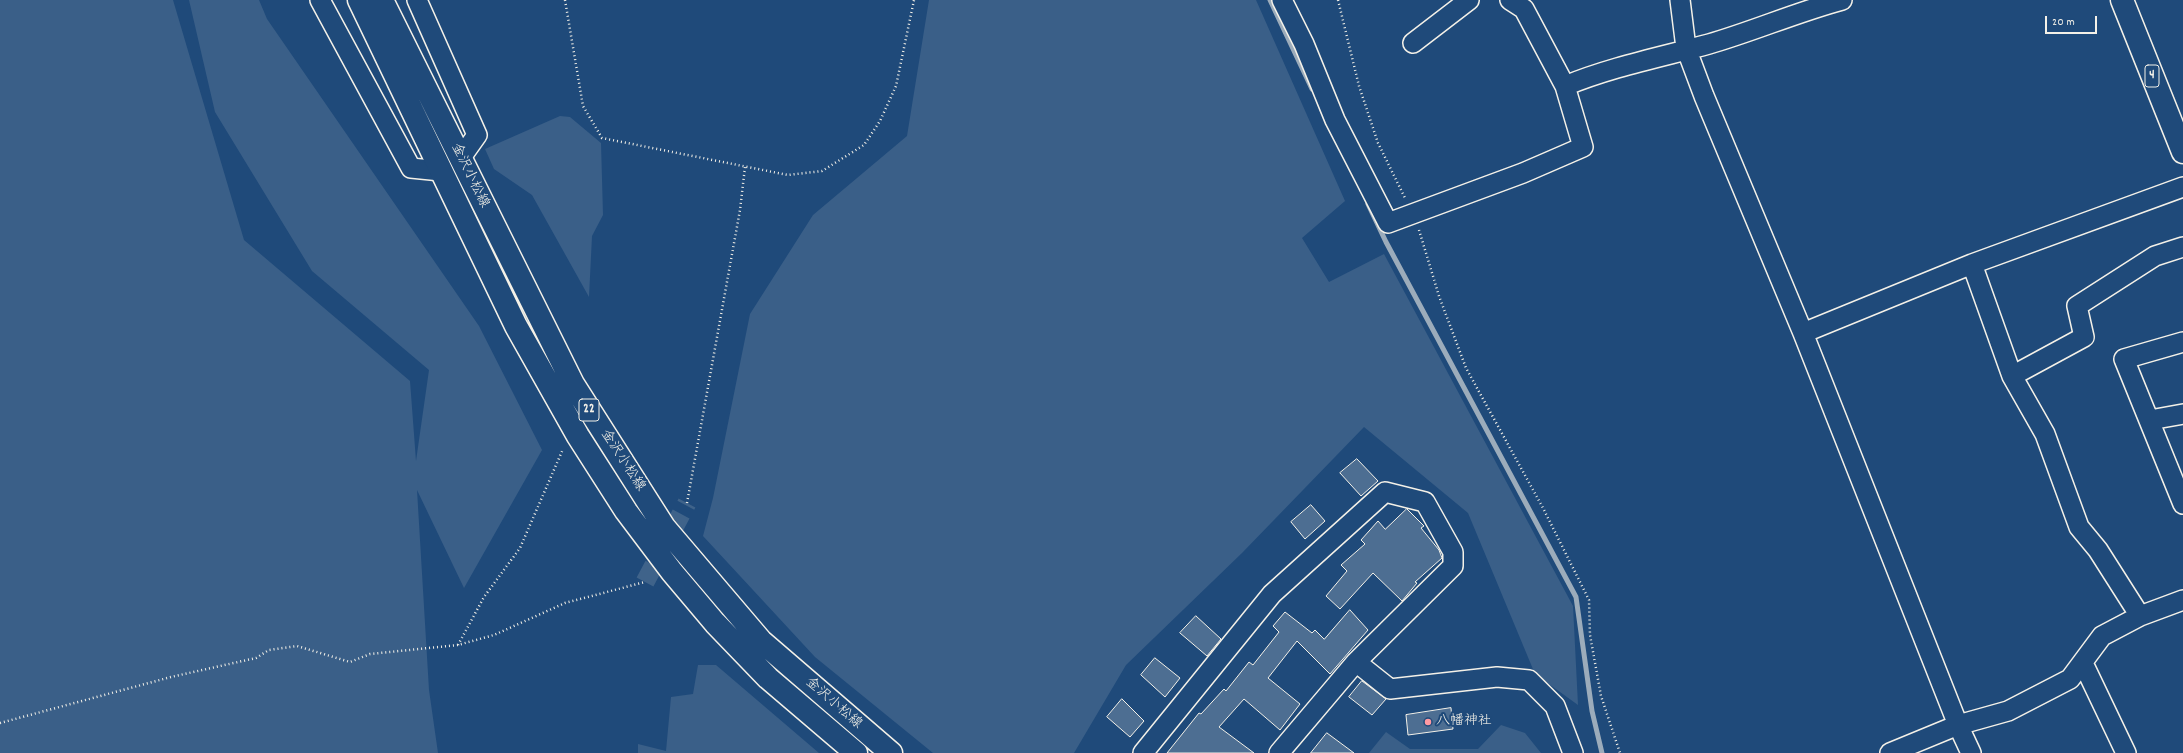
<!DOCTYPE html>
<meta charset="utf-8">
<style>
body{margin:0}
#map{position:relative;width:2183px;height:753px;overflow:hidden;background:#1f4a7a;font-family:Dekko,sans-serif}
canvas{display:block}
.scale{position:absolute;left:2045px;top:16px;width:52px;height:18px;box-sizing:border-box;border:2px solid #f4f1e8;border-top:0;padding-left:5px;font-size:12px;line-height:14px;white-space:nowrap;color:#f4f1e8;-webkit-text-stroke:3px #1f4a7a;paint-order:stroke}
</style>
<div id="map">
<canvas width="2183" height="753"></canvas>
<div class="scale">20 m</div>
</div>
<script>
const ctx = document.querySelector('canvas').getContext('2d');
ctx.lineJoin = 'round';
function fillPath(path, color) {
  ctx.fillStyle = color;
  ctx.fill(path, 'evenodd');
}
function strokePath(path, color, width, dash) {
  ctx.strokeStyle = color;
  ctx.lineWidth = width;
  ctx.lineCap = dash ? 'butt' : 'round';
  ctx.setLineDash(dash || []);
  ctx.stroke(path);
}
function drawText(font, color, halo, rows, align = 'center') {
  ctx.font = font + ' Dekko,"Klee One",sans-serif';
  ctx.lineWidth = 4;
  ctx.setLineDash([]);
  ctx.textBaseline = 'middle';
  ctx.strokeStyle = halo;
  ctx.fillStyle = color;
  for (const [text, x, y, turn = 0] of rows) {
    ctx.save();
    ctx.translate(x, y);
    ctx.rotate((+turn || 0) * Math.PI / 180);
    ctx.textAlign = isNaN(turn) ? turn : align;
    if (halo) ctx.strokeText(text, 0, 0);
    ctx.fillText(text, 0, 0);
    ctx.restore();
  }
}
const green = new Path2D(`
 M 0,0 L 173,0 L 244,240 L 410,381 L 416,461 L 429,370 L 312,271 L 215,112 L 189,0 L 259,0 L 267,19 L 479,326 L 542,450 L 464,588 L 417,490 L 429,690 L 438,753 L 0,753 Z
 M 929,0 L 1256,0 L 1345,201 L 1302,238 L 1329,282 L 1384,254 L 1573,606 L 1578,705 L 1535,674 L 1468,513 L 1364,427 L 1242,553 L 1126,665 L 1074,753 L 933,753 L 815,657 L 703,536 L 713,498 L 750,314 L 813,215 L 907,136 Z
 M 560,116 L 570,117 L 601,143 L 603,215 L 592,236 L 589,297 L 532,195 L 494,169 L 485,149 Z
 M 698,665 L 716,665 L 819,753 L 638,753 L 638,744 L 666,751 L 671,697 L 693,694 Z
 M 1501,725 L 1525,733 L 1541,753 L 1369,753 L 1386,732 L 1410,749 L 1478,749 Z`);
const stream = new Path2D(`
 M 1270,0 L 1312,89
 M 1368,204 L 1386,242 L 1576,597 L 1592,711 L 1602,753`);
const building = new Path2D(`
 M 1357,459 L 1378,481 L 1361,496 L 1340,473 Z
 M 1311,505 L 1325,521 L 1305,539 L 1291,522 Z
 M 1407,509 L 1424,526 L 1421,528 L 1439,550 L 1442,558 L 1415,582 L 1417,583 L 1402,601 L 1373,573 L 1340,609 L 1326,596 L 1347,571 L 1341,565 L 1365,544 L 1361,540 L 1378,521 L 1385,529 Z
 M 1350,610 L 1368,630 L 1330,674 L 1297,641 L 1268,678 L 1300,704 L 1280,730 L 1244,699 L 1219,727 L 1254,753 L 1167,753 L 1199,713 L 1201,714 L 1224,689 L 1226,691 L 1249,662 L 1253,665 L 1279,632 L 1273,626 L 1285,612 L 1312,633 L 1315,630 L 1324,639 Z
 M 1196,616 L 1221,639 L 1207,656 L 1180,633 Z
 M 1155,658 L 1180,678 L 1165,697 L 1141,675 Z
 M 1362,681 L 1386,699 L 1372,715 L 1349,697 Z
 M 1122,699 L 1144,721 L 1130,737 L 1107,717 Z
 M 1451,708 L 1453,729 L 1408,735 L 1406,715 Z
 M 1327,733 L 1354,753 L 1311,753 Z`);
const streetTunnel = new Path2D(`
 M 645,582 L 687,503`);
const path = new Path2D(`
 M 565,0 L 583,106 L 602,138 L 788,175 L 822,171 L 864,145 L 880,121 L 896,86 L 914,0
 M 1338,0 L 1359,86 L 1378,143 L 1405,198
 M 1419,230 L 1439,296 L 1466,368 L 1543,508 L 1589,600 L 1590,635 L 1601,696 L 1620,753
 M 687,503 L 740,210 L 745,167
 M 458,645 L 484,597 L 520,548 L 563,449
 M 0,723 L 171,677 L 256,658 L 269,650 L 297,646 L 350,662 L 370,654 L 458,645 L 494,635 L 565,603 L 645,582`);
const street = new Path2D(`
 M 320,0 L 411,168 L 441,171
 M 417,0 L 477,135 L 460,159
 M 1282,0 L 1304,44 L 1335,120 L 1388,223 L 1523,173 L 1583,147 L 1565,86 C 1611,67 1661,57 1709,44 C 1754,31 1797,12 1842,0
 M 1510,0 L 1524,9 L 1565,86
 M 1680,0 L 1686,48 L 1704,96 L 1803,333 L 1958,725 L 1971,753
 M 1413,43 L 1469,0
 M 1972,264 L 2012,376 L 2045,434 L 2079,527 L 2098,550 L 2140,616
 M 1803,333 L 1972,264 L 2183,187
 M 2183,342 L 2124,359 L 2183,504
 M 2012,376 L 2084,337 L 2077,306 L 2155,256 L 2183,247
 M 2150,420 L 2183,414
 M 1356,662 L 1390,689 L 1497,677 L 1529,680 L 1555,706 L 1573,753
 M 2083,663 L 2126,753
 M 1143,753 L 1272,594 L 1385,492 L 1425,502 L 1453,552 L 1453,566 L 1356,662 L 1279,753
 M 1890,753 L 1958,725 L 2008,711 L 2070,679 L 2102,636 L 2140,616 L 2183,600`);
const primary = new Path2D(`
 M 359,0 L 516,326 L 578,436 L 626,511 L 672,572 L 715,623 L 768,678 L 856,753
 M 382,0 L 573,384 L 664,527 L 761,641 L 891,753
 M 2122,0 L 2183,152`);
const markers = [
 [1428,722,4,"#ff9aa2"]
];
const shields = [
 [2152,76,14],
 [589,410,20]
];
const shieldNames = [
 ["4",2152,76],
 ["22",589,410]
];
const streetNames = [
 ["金沢小松線",469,176,64],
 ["金沢小松線",622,461,57],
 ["金沢小松線",833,704,41]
];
const poiNames = [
 ["八幡神社",1436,722]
];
fillPath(green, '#3a5f88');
strokePath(stream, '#9cacbb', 5);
fillPath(building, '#4d6e92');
strokePath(building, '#f4f1e8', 1);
strokePath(streetTunnel, '#3f638a', 19, [19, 10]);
strokePath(street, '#f4f1e8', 22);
strokePath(primary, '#f4f1e8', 25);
strokePath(path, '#f4f1e8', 2.5, [1, 3]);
strokePath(street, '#1f4a7a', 19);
strokePath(primary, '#1f4a7a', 22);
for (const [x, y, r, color] of markers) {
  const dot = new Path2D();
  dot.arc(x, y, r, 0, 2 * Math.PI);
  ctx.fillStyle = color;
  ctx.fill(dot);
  strokePath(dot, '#1f4a7a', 1.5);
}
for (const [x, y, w] of shields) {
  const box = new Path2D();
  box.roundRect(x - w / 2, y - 11, w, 22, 3);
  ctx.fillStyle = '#1f4a7a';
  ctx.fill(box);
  strokePath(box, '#f4f1e8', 1);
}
drawText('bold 13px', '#f4f1e8', null, shieldNames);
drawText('14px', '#f4f1e8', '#1f4a7a', streetNames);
drawText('14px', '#f4f1e8', '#1f4a7a', poiNames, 'left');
</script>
